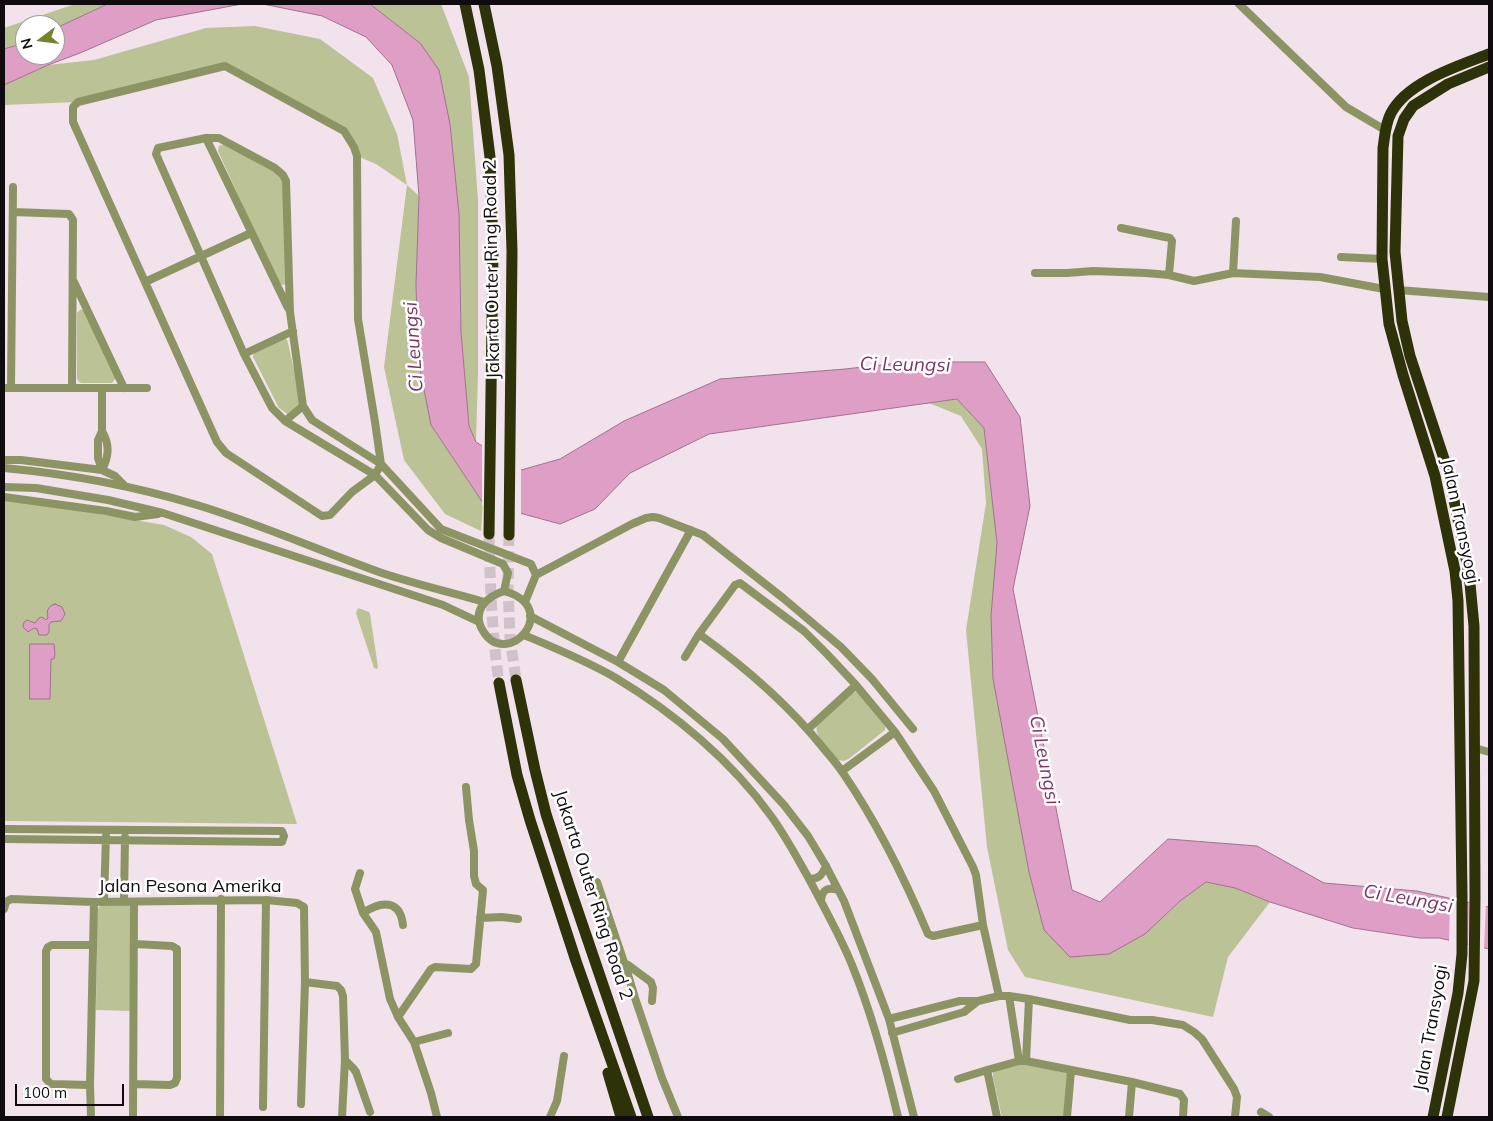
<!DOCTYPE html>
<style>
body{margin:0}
#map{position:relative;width:1493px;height:1121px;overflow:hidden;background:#f2e2eb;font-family:Mulish,sans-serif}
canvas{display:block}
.frame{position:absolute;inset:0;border:5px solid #100b0e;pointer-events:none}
.north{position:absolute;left:15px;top:15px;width:50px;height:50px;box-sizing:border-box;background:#fff;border:1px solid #9f9d9f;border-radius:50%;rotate:255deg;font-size:14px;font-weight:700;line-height:20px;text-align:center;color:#100b0e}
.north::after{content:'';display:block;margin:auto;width:18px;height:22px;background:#77812e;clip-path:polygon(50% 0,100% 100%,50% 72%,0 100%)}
.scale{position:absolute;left:15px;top:1084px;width:109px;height:22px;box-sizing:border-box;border:2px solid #100b0e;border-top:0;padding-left:6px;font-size:15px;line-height:18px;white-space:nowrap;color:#100b0e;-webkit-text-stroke:4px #fff;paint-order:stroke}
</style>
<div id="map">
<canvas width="1493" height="1121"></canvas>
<div class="frame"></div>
<div class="north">N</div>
<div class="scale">100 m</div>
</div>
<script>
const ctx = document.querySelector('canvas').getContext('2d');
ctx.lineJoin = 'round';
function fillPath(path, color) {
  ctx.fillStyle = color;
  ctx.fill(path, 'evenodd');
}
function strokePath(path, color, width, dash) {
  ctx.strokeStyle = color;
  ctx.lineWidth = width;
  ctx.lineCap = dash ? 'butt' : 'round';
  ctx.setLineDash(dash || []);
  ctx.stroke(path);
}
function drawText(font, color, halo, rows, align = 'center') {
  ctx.font = font + ' Mulish,sans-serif';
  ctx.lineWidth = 5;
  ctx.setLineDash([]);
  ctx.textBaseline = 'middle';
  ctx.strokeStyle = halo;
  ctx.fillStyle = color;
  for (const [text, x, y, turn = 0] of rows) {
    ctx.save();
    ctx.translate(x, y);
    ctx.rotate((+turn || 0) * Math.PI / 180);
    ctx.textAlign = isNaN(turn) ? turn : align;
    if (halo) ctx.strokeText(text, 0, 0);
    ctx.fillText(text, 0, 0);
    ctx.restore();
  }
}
const green = new Path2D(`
 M 75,4 L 108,4 L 55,29 L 55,25 L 25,25 L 25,43 L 4,49 L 4,28 Z
 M 370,4 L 441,4 L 469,77 L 478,200 L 478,374 L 476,441 L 469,426 L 461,332 L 459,214 L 450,124 L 420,43 Z
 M 255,26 L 320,39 L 373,78 L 397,134 L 407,185 L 419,196 L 416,283 L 418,359 L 431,425 L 483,503 L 481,531 L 445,514 L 404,460 L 384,367 L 407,185 L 376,164 L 357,156 L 344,131 L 225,66 L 78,102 L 4,105 L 4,85 L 48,65 L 94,60 L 206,28 Z
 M 224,144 L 280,175 L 283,179 L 287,284 C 282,286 280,284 277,281 L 218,151 L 219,146 Z
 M 81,309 L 84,311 L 116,378 L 112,383 L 82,383 L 79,382 L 77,378 L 77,313 Z
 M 286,338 L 288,343 L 303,411 L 293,418 L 279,408 L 253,357 L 254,352 Z
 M 957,399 L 984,428 L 997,543 L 1018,805 L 1029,872 L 1044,930 L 1160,920 L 1180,901 L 1206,882 L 1235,888 L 1270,902 L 1228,957 L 1213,1017 L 1025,977 L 1008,950 L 987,847 L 966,630 L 986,503 L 982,449 L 961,416 L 929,403 Z
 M 4,500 L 47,505 L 164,525 L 191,537 L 212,554 L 297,824 L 4,821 Z
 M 358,608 L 369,612 L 370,614 L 378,667 L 377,669 L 374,668 L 356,613 Z
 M 857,691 L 885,725 L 885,730 L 850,758 L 844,761 L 838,760 C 831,751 813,737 817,724 L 851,693 Z
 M 103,903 L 128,904 L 131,906 L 132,1011 L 96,1010 L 97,910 Z
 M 1017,1063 L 1067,1073 L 1065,1117 L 1002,1117 L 993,1078 L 993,1073 L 996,1069 Z`);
const water = new Path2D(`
 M 108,4 L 242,4 L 156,20 L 80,53 L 48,65 L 4,85 L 4,49 L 25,43 L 25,55 L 55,55 L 55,29 Z
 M 263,4 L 370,4 L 420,43 L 439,70 L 450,124 L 459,214 L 461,332 L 469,426 L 476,442 L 521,470 L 560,459 L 624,421 L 720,379 L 845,369 L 908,362 L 985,362 L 1020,417 L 1030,506 L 1013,589 L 1072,890 L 1100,902 L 1168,839 L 1257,846 L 1324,883 L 1417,891 L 1489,907 L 1489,949 L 1439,938 L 1420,938 L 1353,928 L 1270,902 L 1235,888 L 1206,882 L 1180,901 L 1145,934 L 1109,954 L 1070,957 L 1044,930 L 1029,872 L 993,679 L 991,616 L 997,543 L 984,428 L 957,399 L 709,434 L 630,473 L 595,509 L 560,524 L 483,503 L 431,425 L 418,359 L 416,284 L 419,196 L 413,120 L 392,65 L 366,37 L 322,16 Z
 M 55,604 L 62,607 L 65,614 L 61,621 L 51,622 L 49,625 L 49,632 L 47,635 L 39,635 L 37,629 L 34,628 L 28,632 L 23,627 L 24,622 L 27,620 L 35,623 L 39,618 L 42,617 L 46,620 L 48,618 C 46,611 48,606 55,604 Z
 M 30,644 L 54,644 L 55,654 L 54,659 L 51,659 L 50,699 L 30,699 Z`);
const pier = new Path2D(`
 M 482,442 L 521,467 L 521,516 L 482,506 Z
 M 1450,896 L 1467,900 L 1466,946 L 1449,943 Z
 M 1469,900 L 1486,904 L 1484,950 L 1468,947 Z`);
const highwayTunnel = new Path2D(`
 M 489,534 C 490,585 492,633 499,683
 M 509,535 L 508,587 L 510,638 L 516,680`);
const minor = new Path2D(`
 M 1239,4 L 1346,107 L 1385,130
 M 225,66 L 344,131 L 354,147 L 357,156 L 358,319 L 375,422 L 381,464 L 375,475 L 352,492 L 330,515 L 322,516 L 226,453 L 217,442 L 73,122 L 73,107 L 78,102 Z
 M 206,138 L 288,308
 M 13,212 L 69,214 L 73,220 L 72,388
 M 1121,228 L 1170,238 L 1172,241 L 1169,275
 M 1341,257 L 1382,259
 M 1035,273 L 1067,273 L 1093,271 L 1146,273 L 1169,275 L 1194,281 L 1233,273 L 1320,277 L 1384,289
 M 1233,273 L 1236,221
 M 74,282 L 124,388
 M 145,282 L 251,233
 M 1398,290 L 1489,297
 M 244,354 L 293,331
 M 4,388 L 147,388
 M 11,388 L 13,187
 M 285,421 L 303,406
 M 4,460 L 21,460 L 102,470 L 115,476 L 125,486
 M 4,468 C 69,474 134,486 197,505 C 260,524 320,551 382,573 C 415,584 450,592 484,602
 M 102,470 L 98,458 L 98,440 L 102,431 L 102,388
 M 102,470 C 109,456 110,445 102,431
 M 4,487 L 36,488 L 108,500 L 163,513 L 443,605 L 479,622
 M 4,497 L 106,511 L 135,517 L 158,514
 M 504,591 L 508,573 L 503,564 L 441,538 L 428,530 L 375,475 L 285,421 L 272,408 L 244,354 L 156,154 L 158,148 L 206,138 L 219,138 L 275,168 L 283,175 L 286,181 L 290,312 L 303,406 L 312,420 L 381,464 L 441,529 L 531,564 L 536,575
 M 504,591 C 564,608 507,671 483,631 C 471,611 486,597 504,591 Z
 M 525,602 L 536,575 L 632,524 L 646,518 L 653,517 L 659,518 L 703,535 L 783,598 L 841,647 L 872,679 L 913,729
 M 530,616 L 618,662 L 664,690 L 723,739 L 784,805 L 808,836 L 826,866 L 844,901 L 889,1019 L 914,1117
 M 699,634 C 745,667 788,704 824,749 C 831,757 837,764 843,773 C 878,824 904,877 928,934 L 933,936 L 983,925
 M 524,635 C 555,648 587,661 616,678 C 674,713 732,761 771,816 C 785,835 796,856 808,877 C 823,906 840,935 852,965 C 872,1014 886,1066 898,1117
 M 685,657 L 699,634 L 735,585 L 740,583 L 804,631 L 827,654 L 856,685 L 895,732 L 934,791 L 973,867 L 976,875 L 983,925 L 999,996
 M 618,662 L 691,530
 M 808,729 L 856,685
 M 1475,748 L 1489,752
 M 842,771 L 895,732
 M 4,829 L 282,831 L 284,836 L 282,842 L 4,839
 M 360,873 L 355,889 L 363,913 L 376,932 L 390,999 L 398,1017 L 414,1042 L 431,1093 L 437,1117
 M 809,879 C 819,879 822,875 826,866
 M 597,882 L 626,968 L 635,998 L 662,1078 L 678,1117
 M 104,901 L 106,836
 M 124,901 L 125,837
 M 821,901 C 822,889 828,887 838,890
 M 4,909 L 6,902 L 11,899 L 94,902 L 266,900 L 297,903 L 304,907 L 305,982 L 301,1104
 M 363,913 C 381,901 400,899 403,925
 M 480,918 L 502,917 L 518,919
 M 628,965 L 651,982 L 653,988 L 652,1001
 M 305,982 L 337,986 L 341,990 L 343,996 L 345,1060 L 342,1117
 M 1009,996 L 1019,1061
 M 398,1017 L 431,969 L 435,967 L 471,969 L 476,964 L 483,890 L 476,884 L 474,876 L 474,851 L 469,820 L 466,787
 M 889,1019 L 960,1001 L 978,1001 L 999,996 L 1009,996 L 1029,999 L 1130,1020 L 1152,1020 L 1183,1025 L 1194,1032 L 1202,1039 L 1234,1089 L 1237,1097 L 1235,1117
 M 892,1033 L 964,1012 L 978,1001
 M 414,1042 L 448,1033
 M 345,1060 L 353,1068 L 356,1072 L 370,1112
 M 1026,1061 L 1029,999
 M 958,1079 L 987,1070
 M 133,1084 L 170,1085 L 175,1083 L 177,1078 L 177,949 L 172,946 L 135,944
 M 90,1085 L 51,1084 L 46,1079 L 46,951 L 48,947 L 52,945 L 93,945
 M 263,1107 L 266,900
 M 1261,1112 L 1269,1117
 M 91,1117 L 90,1085 L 94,902
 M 133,1117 L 134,902
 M 220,1117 L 221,899
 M 550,1117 L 557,1101 L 564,1056
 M 997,1117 L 987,1070 L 1019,1061 L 1026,1061 L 1132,1082 L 1180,1094 L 1184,1100 L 1183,1117
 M 1067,1117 L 1071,1071
 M 1129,1117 L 1132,1082`);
const highway = new Path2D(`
 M 465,4 L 479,70 L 490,157 L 493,251 L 489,534
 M 484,4 L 497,66 L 509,155 L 512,251 L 509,535
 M 516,680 L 535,770 L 546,814 L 569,885 L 648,1117
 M 499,683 L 517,775 L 530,820 L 576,961 L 631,1117
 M 608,1073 L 621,1117
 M 1433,1117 L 1458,993 L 1462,954 L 1462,895 L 1458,601 L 1455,571 L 1435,476 L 1403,375 L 1389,324 L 1382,259 L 1383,148 C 1385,136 1385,124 1391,113 C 1407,82 1458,66 1489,54
 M 1447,1117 L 1474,981 L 1475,896 L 1474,626 L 1469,573 L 1448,471 L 1410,356 L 1402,321 L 1395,252 L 1398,136 L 1404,119 L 1413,106 L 1448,84 L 1489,67`);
const streetNames = [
 ["Jakarta Outer Ring Road 2",492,269,-91],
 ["Jalan Transyogi",1460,521,78],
 ["Jalan Pesona Amerika",190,887],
 ["Jakarta Outer Ring Road 2",593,895,72],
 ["Jalan Transyogi",1431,1028,-80]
];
const waterNames = [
 ["Ci Leungsi",414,347,-94],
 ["Ci Leungsi",905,365,1],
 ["Ci Leungsi",1044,760,79],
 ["Ci Leungsi",1408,899,10]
];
fillPath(green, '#bbc295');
fillPath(water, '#de9ec5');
strokePath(water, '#a0728e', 1);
fillPath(pier, '#f2e2eb');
strokePath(highwayTunnel, '#d0c2ca', 11, [11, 5.5]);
strokePath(minor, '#8c9464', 8);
strokePath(highway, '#2e3209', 11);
drawText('18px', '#100b0e', '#fff', streetNames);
drawText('italic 19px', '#7e3365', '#fff', waterNames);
</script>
